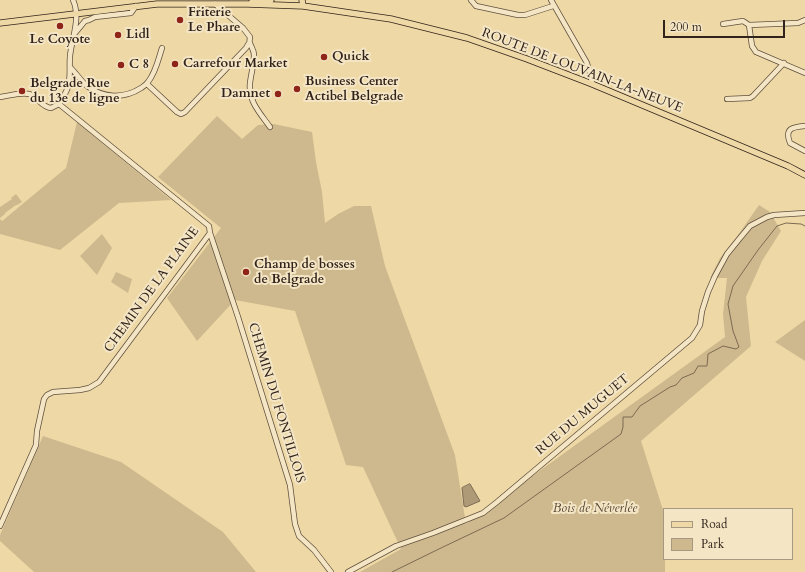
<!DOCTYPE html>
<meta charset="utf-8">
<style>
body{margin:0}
#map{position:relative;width:805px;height:572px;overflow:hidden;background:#eed8a6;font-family:Cardo,serif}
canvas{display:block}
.legend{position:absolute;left:663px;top:508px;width:130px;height:52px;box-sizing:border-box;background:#f4e6c5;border:1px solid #a69881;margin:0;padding:5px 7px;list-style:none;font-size:12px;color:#31231b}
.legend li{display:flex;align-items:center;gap:8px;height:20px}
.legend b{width:20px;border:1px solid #a69881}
.scale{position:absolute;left:663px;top:20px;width:122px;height:18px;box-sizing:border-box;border:2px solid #31231b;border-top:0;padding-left:5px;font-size:12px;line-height:14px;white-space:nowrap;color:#31231b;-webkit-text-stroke:3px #f4e6c5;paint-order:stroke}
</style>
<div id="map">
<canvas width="805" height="572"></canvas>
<ul class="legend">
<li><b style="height:5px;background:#eed8a6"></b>Road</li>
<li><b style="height:11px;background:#ceb98e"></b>Park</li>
</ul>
<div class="scale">200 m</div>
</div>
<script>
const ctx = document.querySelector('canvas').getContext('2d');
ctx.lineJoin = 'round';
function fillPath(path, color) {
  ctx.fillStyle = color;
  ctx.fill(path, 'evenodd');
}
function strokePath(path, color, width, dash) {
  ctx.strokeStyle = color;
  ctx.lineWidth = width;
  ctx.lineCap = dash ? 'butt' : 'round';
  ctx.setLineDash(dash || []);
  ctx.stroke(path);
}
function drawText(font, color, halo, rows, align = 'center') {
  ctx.font = font + ' Cardo,serif';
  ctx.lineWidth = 4;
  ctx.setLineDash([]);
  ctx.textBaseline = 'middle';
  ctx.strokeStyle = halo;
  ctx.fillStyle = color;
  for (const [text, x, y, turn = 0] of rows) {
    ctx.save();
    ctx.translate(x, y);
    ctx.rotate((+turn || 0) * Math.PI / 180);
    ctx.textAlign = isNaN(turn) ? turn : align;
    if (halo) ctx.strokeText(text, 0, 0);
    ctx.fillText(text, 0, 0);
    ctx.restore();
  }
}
const green = new Path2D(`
 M 217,116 L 242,139 L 258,125 L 274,124 L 312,132 L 316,162 L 322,192 L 325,223 L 338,214 L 354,206 L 371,206 L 385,266 L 455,455 L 466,524 L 725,337 L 723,314 L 727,278 L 710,278 L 720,258 L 738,235 L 759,205 L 770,212 L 781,231 L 762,261 L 746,297 L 751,346 L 641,441 L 664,513 L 664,559 L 665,559 L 665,572 L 360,572 L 401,549 L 363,467 L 346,465 L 295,311 L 235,300 L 197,341 L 167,298 L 221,228 L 158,177 Z
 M 77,122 L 171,200 L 119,203 L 60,250 L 0,234 L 0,219 L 2,221 L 66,168 Z
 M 16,194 L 22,202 L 17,205 L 16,205 L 5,213 L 5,214 L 0,218 L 0,207 L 12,199 L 11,198 Z
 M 102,234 L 112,248 L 97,275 L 80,256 Z
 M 116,272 L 132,279 L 128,293 L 111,282 Z
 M 805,320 L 805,361 L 775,342 Z
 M 43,436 L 121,462 L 223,532 L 256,572 L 34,572 L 0,541 L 0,535 Z`);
const water = new Path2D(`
 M 470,484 L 480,501 L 466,507 L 464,506 L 462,488 Z`);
const stream = new Path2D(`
 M 392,572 L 443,547 L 504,518 L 621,434 L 623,427 L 623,417 L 632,417 L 640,406 L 670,387 L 676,385 L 682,378 L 694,373 L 698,366 L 707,366 L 708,354 L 723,346 L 736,349 L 739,347 L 733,331 L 728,304 L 733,286 L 758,250 L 777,226 L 786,223 L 801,224 L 805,226`);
const minor = new Path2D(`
 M 471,0 L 476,6 L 518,15 L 525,15 L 553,6
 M 551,0 L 587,63 L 591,77 L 592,84
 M 215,4 L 243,28 L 250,37 C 250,38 249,42 250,43 C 251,47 254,50 254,55 C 254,64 251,74 250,83 C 248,101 260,113 270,127
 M 723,24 L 743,21 L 749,25 L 798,23 L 805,20
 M 749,25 L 752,46 L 756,52 L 805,73
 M 75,33 L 85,21 L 89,20 L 95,17 L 131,13 L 136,6
 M 70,67 C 76,73 80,80 87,86 C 103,98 124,99 141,88 C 144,86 146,85 148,82 C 156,72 158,60 162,48
 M 147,84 L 177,112 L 181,114 L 185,112 L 246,48 L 249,43
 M 0,97 C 8,96 21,92 29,94 C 36,96 43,108 51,108 C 53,107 57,105 59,104
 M 727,99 L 750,98 L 753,96 L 784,63
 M 59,104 L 209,226 L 210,233 L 238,317 L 290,485 L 295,524 L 299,536 L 314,550 L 331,572
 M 59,104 C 62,99 66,93 68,87 C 71,77 69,66 70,56 C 72,37 81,18 73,0
 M 805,126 C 793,127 784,128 790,143 L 805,151
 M 0,526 L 36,445 L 37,431 L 44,399 L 47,395 L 53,392 L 80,390 L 89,388 L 99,382 L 210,233
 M 348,572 L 396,546 L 433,533 L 483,513 L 497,502 L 692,338 L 700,325 L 702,311 L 708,292 L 715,276 L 727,254 L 740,238 L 750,226 L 767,217 L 774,215 L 805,213`);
const major = new Path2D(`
 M 302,0 L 303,6
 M 252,2 L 271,0
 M 0,23 L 157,4 L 247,4 L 303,6 L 391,19 L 467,38 L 527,59 L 592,84 L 788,166 L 805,175`);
const markers = [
 [180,20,4,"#8f2418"],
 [60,26,4,"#8f2418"],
 [118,35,4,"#8f2418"],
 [324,57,4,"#8f2418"],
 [175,64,4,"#8f2418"],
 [121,65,4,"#8f2418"],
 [297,89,4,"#8f2418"],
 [22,91,4,"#8f2418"],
 [278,94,4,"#8f2418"],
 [246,272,4,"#8f2418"]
];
const poiNames = [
 ["Friterie",188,13],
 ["Le Phare",188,28],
 ["Lidl",126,35],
 ["Le Coyote",60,40,"center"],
 ["Quick",332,57],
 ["Carrefour Market",183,64],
 ["C 8",129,65],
 ["Business Center",305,82],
 ["Actibel Belgrade",305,97],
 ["Belgrade Rue",30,84],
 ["du 13e de ligne",30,99],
 ["Damnet",270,94,"right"],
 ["Champ de bosses",254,265],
 ["de Belgrade",254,280]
];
const streetNames = [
 ["ROUTE DE LOUVAIN-LA-NEUVE",582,71,21],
 ["CHEMIN DE LA PLAINE",152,290,-54],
 ["CHEMIN DU FONTILLOIS",276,403,73],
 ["RUE DU MUGUET",583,415,-40]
];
const parkNames = [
 ["Bois de Néverlée",595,509]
];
fillPath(green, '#ceb98e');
fillPath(water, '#ae9a77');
strokePath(water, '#7c6a52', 1);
strokePath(stream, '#7c6a52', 1);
strokePath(minor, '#60503e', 6);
strokePath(major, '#31231b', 7);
strokePath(minor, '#f4e6c5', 4.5);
strokePath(major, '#eed8a6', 5.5);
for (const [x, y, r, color] of markers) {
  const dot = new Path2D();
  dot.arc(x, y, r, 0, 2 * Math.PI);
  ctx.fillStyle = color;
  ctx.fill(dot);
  strokePath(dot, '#f4e6c5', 1.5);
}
drawText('bold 13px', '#31231b', '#f4e6c5', poiNames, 'left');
drawText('13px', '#31231b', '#f4e6c5', streetNames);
drawText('italic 13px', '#584838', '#f4e6c5', parkNames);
</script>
